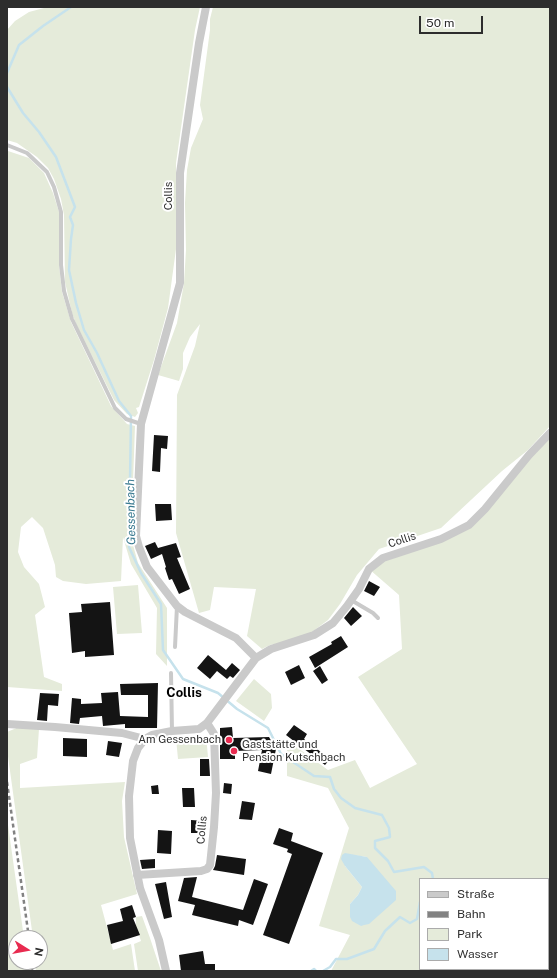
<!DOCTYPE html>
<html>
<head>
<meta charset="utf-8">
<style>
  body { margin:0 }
  #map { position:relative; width:557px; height:978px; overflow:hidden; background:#fff; font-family:"Public Sans",sans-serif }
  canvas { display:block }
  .frame { position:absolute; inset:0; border:8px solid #2d2d2d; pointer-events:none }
  .legend { position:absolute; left:419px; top:878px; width:130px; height:92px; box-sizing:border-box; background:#fff; border:1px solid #ababab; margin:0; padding:5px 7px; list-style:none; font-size:12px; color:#2d2d2d }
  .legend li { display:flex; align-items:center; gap:8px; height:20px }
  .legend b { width:20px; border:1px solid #ababab }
  .north { position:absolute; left:8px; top:930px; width:40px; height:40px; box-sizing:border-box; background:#fff; border:1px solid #ababab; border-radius:50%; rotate:101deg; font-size:11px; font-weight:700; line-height:16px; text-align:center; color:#2d2d2d }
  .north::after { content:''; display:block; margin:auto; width:14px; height:18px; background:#e82b50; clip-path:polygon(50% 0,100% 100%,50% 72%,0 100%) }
  .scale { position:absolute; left:419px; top:16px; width:64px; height:18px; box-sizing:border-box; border:2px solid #2d2d2d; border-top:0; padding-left:5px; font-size:12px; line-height:14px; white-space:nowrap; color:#2d2d2d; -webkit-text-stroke:3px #fff; paint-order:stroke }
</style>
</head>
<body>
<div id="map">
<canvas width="557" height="978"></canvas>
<div class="frame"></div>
<ul class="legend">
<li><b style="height:5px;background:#cacaca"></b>Straße</li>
<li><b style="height:5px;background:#828282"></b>Bahn</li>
<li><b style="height:11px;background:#e5ebda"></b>Park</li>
<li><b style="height:11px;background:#c6e2ec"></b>Wasser</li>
</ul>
<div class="north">N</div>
<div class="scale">50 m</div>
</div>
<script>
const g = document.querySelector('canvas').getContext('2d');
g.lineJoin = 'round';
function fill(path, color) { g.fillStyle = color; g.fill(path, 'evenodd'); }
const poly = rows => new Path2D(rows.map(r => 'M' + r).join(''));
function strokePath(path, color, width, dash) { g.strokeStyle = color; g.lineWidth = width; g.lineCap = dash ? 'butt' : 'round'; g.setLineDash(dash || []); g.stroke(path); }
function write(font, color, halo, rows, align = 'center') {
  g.font = font + ' "Public Sans",sans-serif'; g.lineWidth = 4; g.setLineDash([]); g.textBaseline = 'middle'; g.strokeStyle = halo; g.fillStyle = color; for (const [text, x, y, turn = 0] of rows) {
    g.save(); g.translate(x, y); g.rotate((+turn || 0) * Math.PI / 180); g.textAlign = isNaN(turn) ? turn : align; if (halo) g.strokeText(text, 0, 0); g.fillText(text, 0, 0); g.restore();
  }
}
fill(poly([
  [43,7,200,7,195,30,176,163,176,249,168,308,154,360,139,407,136,408,138,413,135,417,127,414,114,400,77,326,72,313,65,282,64,215,61,199,54,179,48,168,37,157,17,143,7,140,7,30,15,21,29,12,44,8],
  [213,7,550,7,550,426,528,450,502,471,441,528,379,549,357,575,340,604,328,620,312,632,286,642,270,645,262,649,247,636,256,589,214,587,210,610,199,613,176,533,177,395,195,346,200,324,190,337,183,353,183,369,179,381,158,375,177,323,184,283,186,250,185,203,187,170,191,148,203,119,200,105,210,30,210,19],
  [8,151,29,158,44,173,53,193,59,212,59,265,62,292,71,322,111,406,127,424,135,426,131,538,138,563,167,608,167,666,156,654,157,608,131,564,123,537,121,581,86,584,63,581,56,577,55,565,43,528,32,517,21,527,18,552,24,567,39,584,45,607,35,615,44,677,62,684,62,691,7,687,7,152],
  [550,433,550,971,331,971,350,935,319,926,349,828,328,788,287,776,287,740,328,770,355,760,370,788,417,764,358,677,402,649,399,595,369,569,387,556,469,525],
  [345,854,367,857,361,926,350,904,358,895,362,887,345,866],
  [420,879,548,879,548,969,420,969],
  [138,585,142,633,117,634,113,587],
  [254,679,271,694,272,708,264,721,236,701],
  [19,727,39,729,37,758,20,764,20,788,125,782,122,801,124,837,137,894,101,905,113,950,131,944,135,971,36,971,35,962,40,962,40,938,33,938,7,749,7,732],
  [206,736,208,757,178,759,176,738],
  [7,818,24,938,16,938,16,962,26,962,27,971,7,971],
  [142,916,150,938,161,971,138,971,134,944,141,941,136,926,136,917]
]), '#e5ebda');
fill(poly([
  [345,853,367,857,396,891,396,900,369,924,364,925,361,926,352,921,350,917,350,904,358,895,362,887,345,866,341,859,342,855]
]), '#c6e2ec');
strokePath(poly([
  [7,73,19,45,43,26,71,7],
  [7,87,23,113,39,132,56,157,75,207,70,217,73,225,71,239,69,270,76,303,84,330,97,353,119,401,131,416,129,547,141,573,161,604,163,650,183,679,218,693,237,709,268,728,281,754,314,776,330,777,334,789,341,798,355,808,382,815,389,828,390,837,375,841,375,848,388,861,394,872,424,867,432,873,433,879],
  [311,971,314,969,316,971],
  [323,971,330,967,336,959,347,959,374,949,385,931,400,917,410,923,417,919,420,902]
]), '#c6e2ec', 2.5);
fill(poly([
  [154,435,168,436,167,449,161,448,160,472,152,471],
  [155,504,171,504,172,520,156,521],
  [155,542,158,548,176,543,181,557,177,558,190,589,179,594,172,579,169,580,165,568,166,567,162,554,151,559,145,546],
  [369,581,380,587,374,596,364,591],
  [110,602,114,655,85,657,85,651,72,653,69,613,82,612,81,604],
  [353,607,362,616,351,626,344,618],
  [341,636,348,647,315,668,309,657,332,644,331,642],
  [208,655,226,670,232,663,240,670,233,678,230,676,227,679,217,671,210,679,197,668],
  [299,665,305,678,291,685,285,672],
  [320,666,328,680,322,684,313,671],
  [158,683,157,728,125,728,125,724,103,726,102,716,80,718,79,724,70,723,72,698,81,699,81,704,102,703,101,693,118,692,120,716,148,717,148,695,121,695,120,684],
  [40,693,59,694,58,706,48,705,47,721,37,720],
  [294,725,307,734,304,739,330,759,325,765,286,735],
  [232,727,233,738,269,737,276,749,271,774,258,771,262,750,235,751,235,759,220,759,220,728],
  [63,738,87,739,87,757,63,756],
  [108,741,122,743,119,757,106,755],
  [200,759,209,759,210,776,200,776],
  [224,783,232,784,231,794,223,793],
  [158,785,159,794,152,794,151,786],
  [182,788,194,788,195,807,183,807],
  [242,801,255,803,252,820,239,819],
  [191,820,205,821,204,833,191,833],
  [279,828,293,833,291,841,323,853,289,944,263,935,292,854,287,852,288,849,273,844],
  [158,830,172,831,171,854,157,853],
  [217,855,246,859,244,875,213,870,215,866],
  [155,859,155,868,142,869,140,860],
  [197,877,192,897,243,910,254,879,268,884,253,925,239,920,238,926,192,915,195,905,178,901,184,878],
  [166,882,172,917,164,919,155,884],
  [132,905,136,917,133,918,140,935,111,944,107,925,123,921,120,909],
  [203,951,205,964,215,964,215,971,181,971,179,955]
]), '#141414');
strokePath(poly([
  [7,145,27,153,47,172,54,187,61,212,61,265,64,291,72,319,115,408,126,419,141,424],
  [351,600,373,613,378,618],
  [175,647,177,606],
  [171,673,172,731]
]), '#cacaca', 4);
strokePath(poly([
  [206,7,199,43,180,173,180,283,141,424,136,536,139,547,147,567,177,606,185,612,236,638,256,658],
  [7,724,55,727,122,733,145,739],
  [137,875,201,871,207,869,210,865,214,827,216,793,214,734,207,723],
  [166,971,159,940,140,888,130,838,129,796,133,761,138,748,145,739,152,735,172,731,199,729,207,723,256,658,271,649,314,635,333,623,347,606,359,589,369,569,383,558,441,539,469,525,485,509,529,455,550,433]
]), '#cacaca', 8);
strokePath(poly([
  [7,782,29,938],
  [32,962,32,971]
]), '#828282', 2.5, [4, 3]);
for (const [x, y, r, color] of [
  [229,740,4,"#e82b50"],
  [234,751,4,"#e82b50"]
]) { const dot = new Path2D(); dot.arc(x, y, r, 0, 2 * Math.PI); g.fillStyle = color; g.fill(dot); strokePath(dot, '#fff', 1.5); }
write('11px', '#2d2d2d', '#fff', [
  ["Collis",169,196,-90],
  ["Collis",402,540,-18],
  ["Collis",202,830,-85]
]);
write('11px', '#2d2d2d', '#fff', [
  ["Am Gessenbach",221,740],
  ["Gaststätte und",242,745,"left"],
  ["Pension Kutschbach",242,758,"left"]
], 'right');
write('italic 12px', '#3a7a91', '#fff', [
  ["Gessenbach",131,512,-91]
]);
write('bold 13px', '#000', '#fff', [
  ["Collis",184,693]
]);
</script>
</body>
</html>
